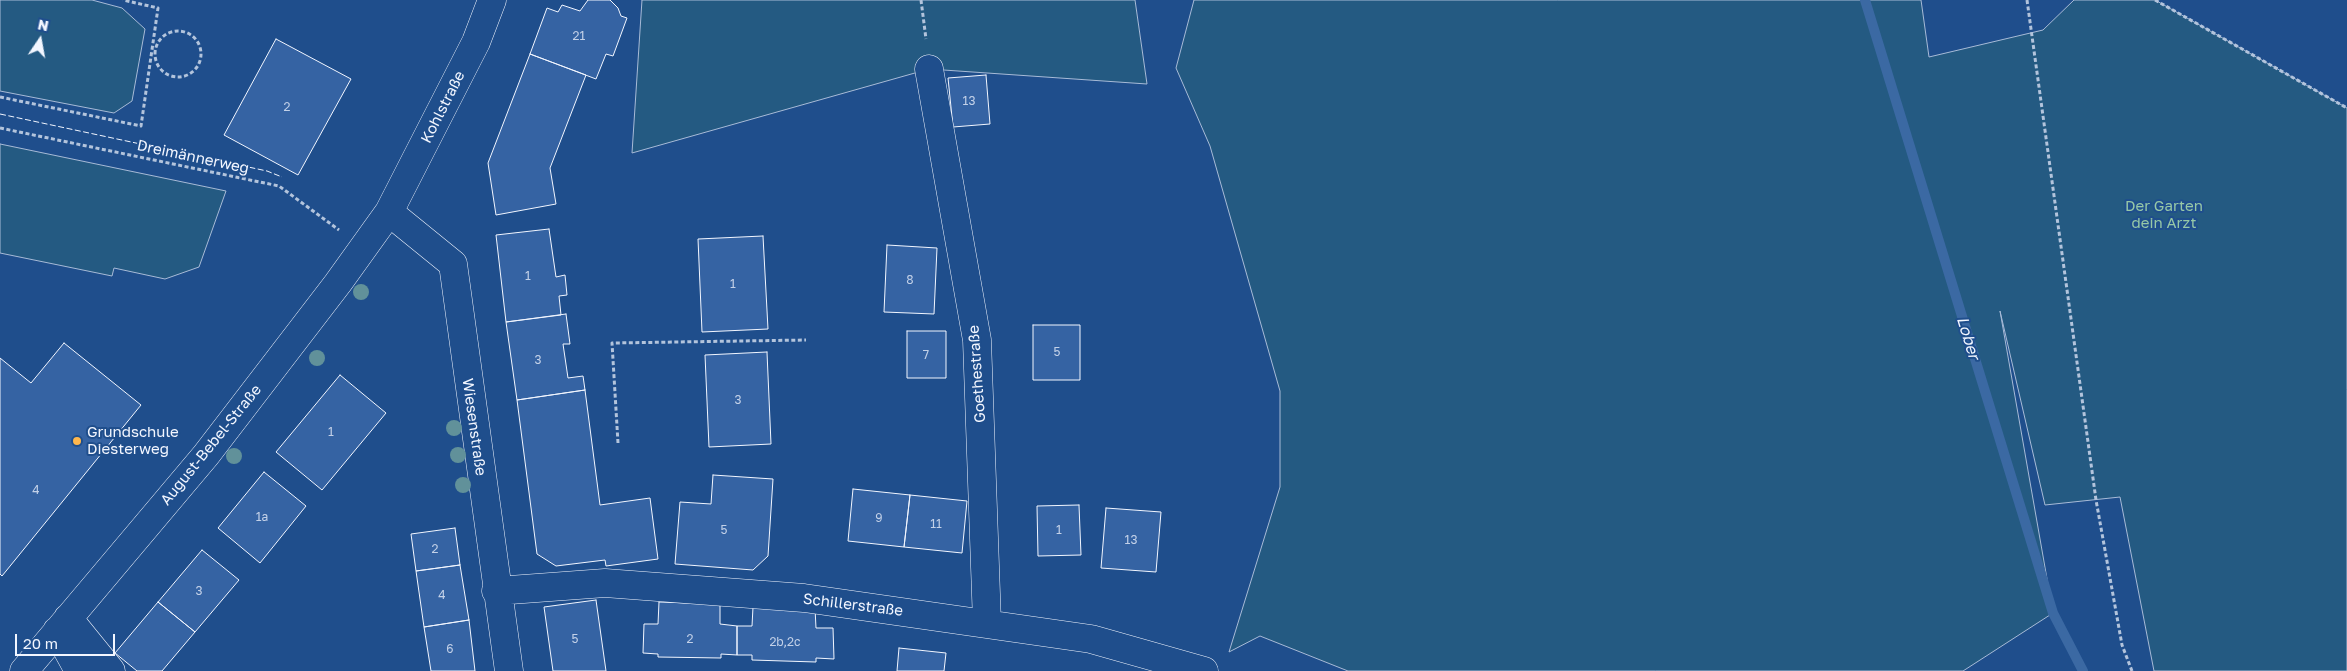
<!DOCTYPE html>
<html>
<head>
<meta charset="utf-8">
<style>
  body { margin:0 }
  #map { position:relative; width:2347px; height:671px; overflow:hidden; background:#1f4e8c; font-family:"Golos Text",sans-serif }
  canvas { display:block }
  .north { position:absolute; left:15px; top:15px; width:50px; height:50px; -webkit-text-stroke:4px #1f4e8c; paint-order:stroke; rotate:12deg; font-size:14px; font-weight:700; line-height:20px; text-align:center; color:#f2f6ff }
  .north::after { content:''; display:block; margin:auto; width:18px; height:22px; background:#f2f6ff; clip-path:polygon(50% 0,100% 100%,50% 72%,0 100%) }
  .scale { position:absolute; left:15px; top:634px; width:100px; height:22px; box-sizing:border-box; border:2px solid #f2f6ff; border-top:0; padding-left:6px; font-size:15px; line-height:18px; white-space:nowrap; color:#f2f6ff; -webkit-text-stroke:4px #1f4e8c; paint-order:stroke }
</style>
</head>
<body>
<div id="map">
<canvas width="2347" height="671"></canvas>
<div class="north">N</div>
<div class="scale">20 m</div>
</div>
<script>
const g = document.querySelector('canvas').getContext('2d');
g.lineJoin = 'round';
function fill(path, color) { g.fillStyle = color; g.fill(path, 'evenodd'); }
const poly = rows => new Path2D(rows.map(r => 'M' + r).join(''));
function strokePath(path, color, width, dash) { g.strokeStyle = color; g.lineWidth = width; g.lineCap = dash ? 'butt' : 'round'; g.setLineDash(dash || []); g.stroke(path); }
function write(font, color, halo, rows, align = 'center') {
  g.font = font + ' "Golos Text",sans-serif'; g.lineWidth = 4; g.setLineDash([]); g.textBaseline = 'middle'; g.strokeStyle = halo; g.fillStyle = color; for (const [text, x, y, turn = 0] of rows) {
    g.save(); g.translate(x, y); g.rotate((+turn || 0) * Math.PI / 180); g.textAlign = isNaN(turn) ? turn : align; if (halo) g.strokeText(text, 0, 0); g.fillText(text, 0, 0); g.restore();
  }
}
const green = poly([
  [0,0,92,0,122,8,145,29,132,101,114,113,0,91,0,0],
  [642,0,1135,0,1147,84,929,69,632,153,642,0],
  [1194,0,1921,0,1929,57,2043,30,2074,0,2155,0,2347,108,2347,671,2154,671,2120,497,2045,505,2000,311,2053,613,1963,671,1348,671,1260,636,1229,652,1280,487,1280,391,1210,146,1176,68,1194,0],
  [0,144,226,191,199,267,165,279,114,268,112,276,0,253,0,144]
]);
fill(green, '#245a82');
strokePath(green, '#a8bbd7', 1);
strokePath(poly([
  [1865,0,2053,613,2083,671]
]), '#3b69a3', 10);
const building = poly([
  [588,0,610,0,618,8,621,16,627,18,613,56,606,54,596,79,530,54,547,8,558,12,562,5,580,11,588,0],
  [276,39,351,79,298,175,224,135,276,39],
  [530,54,586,75,550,168,556,204,496,215,488,163,530,54],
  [986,75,990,124,953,127,948,78,986,75],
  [549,229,556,277,565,275,567,295,559,296,561,315,506,322,496,235,549,229],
  [763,236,768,329,702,332,698,239,763,236],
  [887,245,937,248,934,314,884,312,887,245],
  [566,314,570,344,563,344,568,378,583,376,585,390,517,400,506,322,566,314],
  [1033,325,1080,325,1080,380,1033,380,1033,325],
  [907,331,946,331,946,378,907,378,907,331],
  [64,343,141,405,2,576,0,574,0,358,31,383,64,343],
  [767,352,771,444,709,447,705,355,767,352],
  [340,375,386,413,322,490,276,452,340,375],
  [585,390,600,505,650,498,658,559,606,566,605,560,556,566,537,554,517,400,585,390],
  [264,472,306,506,260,563,218,528,264,472],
  [713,475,773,479,768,556,753,570,675,564,680,502,711,504,713,475],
  [853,489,910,495,904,547,848,541,853,489],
  [910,495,967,501,962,553,904,547,910,495],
  [1079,505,1081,555,1038,556,1037,506,1079,505],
  [1106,508,1161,512,1156,572,1101,568,1106,508],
  [455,528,460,565,416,571,411,534,455,528],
  [202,550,239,580,195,632,158,602,202,550],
  [460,565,469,620,424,627,416,571,460,565],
  [596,600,606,671,553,671,544,607,596,600],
  [158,602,195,632,162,671,137,671,115,653,158,602],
  [659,602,720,604,720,624,737,626,737,655,721,654,721,658,658,657,658,654,643,653,644,624,658,624,659,602],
  [753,607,815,608,816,628,833,628,834,659,816,658,816,662,752,660,752,655,737,655,737,626,752,626,753,607],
  [469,620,475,671,431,671,424,627,469,620],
  [899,648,946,653,944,671,897,671,899,648]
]);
fill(building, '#3563a3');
strokePath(building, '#f2f6ff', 1);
const minor = poly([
  [929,69,977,340,987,623],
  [389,212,453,264,509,671],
  [496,591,605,583,804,598,1091,639,1204,671],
  [68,618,111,671],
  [57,631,79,671],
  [24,671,206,455,338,283,389,212,476,42,492,0]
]);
strokePath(minor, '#f2f6ff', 29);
strokePath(poly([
  [921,0,926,39],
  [2027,0,2096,500,2122,645,2132,671],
  [2155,0,2347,108],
  '155 54a23 23 0 1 1 46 0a23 23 0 1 1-46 0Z',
  [0,97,141,126,158,8,123,0],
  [0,128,279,186,339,230],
  [618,443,612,343,806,340]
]), '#b3c4dc', 3, [4, 2.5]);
strokePath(minor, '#1f4e8c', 28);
strokePath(poly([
  [0,114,267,171,282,177]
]), '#f2f6ff', 1, [6, 2.5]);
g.fillStyle = '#61919a';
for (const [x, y] of [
  [361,292],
  [317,358],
  [454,428],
  [458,455],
  [234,456],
  [463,485]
]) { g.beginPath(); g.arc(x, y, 8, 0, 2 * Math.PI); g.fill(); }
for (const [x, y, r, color] of [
  [77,441,5,"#ffb74d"]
]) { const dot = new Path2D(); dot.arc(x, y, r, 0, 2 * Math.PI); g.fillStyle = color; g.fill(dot); strokePath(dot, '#1f4e8c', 2); }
write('12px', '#c3d1e8', null, [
  ["21",579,36],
  ["13",969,101],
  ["2",287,107],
  ["1",528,276],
  ["8",910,280],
  ["1",733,284],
  ["5",1057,352],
  ["7",926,355],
  ["3",538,360],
  ["3",738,400],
  ["1",331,432],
  ["4",36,490],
  ["1a",262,517],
  ["9",879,518],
  ["11",936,524],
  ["5",724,530],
  ["1",1059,530],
  ["13",1131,540],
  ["2",435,549],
  ["3",199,591],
  ["4",442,595],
  ["5",575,639],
  ["2",690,639],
  ["2b,2c",785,642],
  ["6",450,649]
]);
write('15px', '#f2f6ff', '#1f4e8c', [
  ["Kohlstraße",443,107,-63],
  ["Dreimännerweg",193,157,12],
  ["Goethestraße",977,374,-94],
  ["Wiesenstraße",474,427,82],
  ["August-Bebel-Straße",211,445,-51],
  ["Schillerstraße",853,605,7]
]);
write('15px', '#97c8a6', '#1f4e8c', [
  ["Der Garten",2164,206],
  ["dein Arzt",2164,223]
]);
write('15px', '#f2f6ff', '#1f4e8c', [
  ["Grundschule",87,432],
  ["Diesterweg",87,449]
], 'left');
write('italic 16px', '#f2f6ff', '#1f4e8c', [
  ["Lober",1968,338,73]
]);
</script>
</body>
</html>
